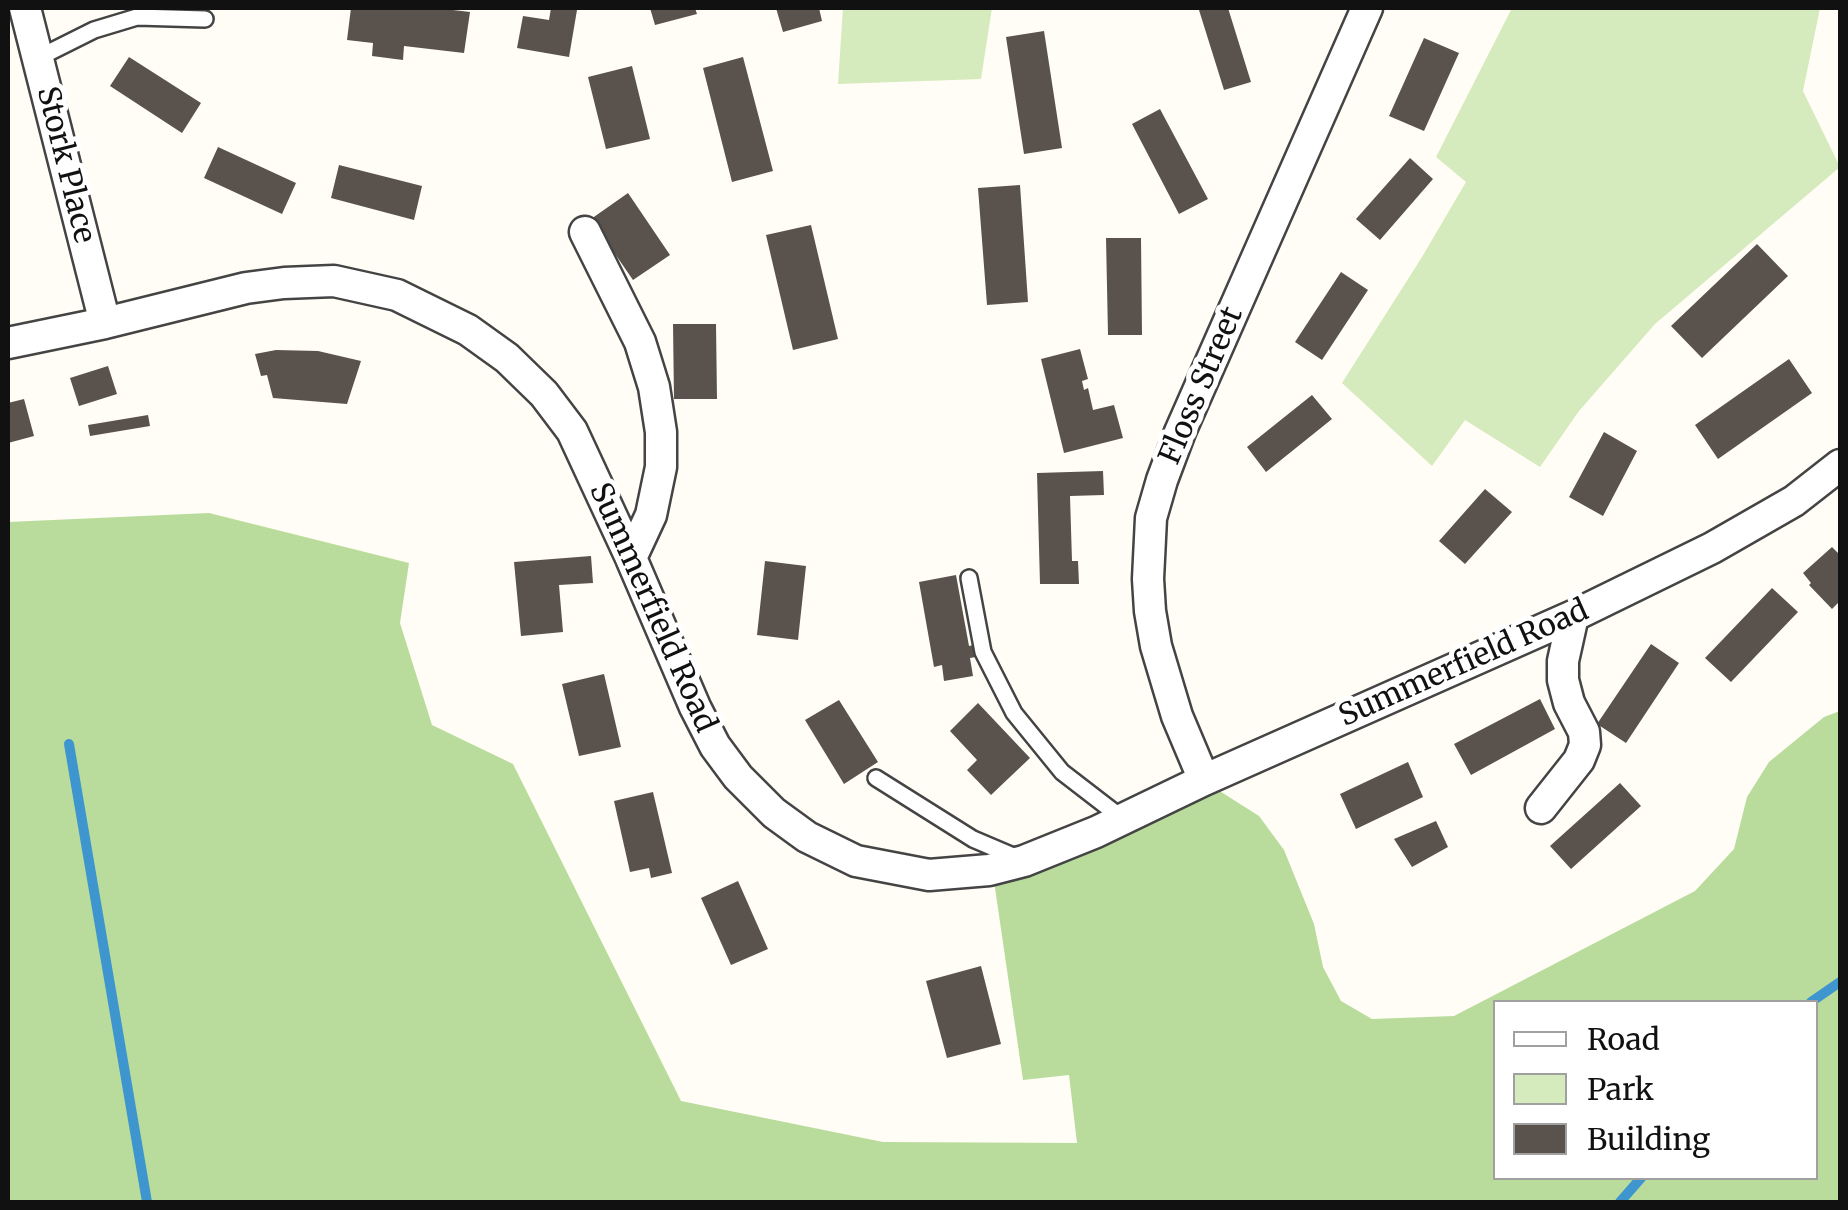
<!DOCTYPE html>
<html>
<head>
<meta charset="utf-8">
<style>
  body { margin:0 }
  #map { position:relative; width:1848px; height:1210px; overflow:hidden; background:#fffdf5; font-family:Merriweather,serif }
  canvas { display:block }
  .frame { position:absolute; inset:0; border:10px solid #111; pointer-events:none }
  .legend { position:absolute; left:1493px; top:1000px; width:325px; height:180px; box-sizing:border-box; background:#fff; border:2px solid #a0a0a0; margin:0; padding:12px 18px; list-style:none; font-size:30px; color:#111 }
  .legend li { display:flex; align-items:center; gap:20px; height:50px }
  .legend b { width:50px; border:2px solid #a0a0a0 }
</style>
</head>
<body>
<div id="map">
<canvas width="1848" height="1210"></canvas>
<div class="frame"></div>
<ul class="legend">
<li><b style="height:12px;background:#fff"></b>Road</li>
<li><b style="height:28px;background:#d5ebbd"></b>Park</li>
<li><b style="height:28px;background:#5a524d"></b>Building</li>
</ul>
</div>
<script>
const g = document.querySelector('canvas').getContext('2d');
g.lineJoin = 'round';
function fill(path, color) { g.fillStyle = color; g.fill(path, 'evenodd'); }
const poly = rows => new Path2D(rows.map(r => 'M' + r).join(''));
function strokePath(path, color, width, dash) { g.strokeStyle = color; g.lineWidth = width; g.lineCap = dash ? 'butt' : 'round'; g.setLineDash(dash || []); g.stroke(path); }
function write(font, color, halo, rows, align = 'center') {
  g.font = font + ' Merriweather,serif'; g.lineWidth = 10; g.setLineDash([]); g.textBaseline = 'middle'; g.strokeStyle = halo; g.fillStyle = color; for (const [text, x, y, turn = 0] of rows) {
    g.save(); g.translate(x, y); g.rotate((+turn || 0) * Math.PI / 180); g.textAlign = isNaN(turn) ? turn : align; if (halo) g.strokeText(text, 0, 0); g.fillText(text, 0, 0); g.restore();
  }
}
fill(poly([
  [843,8,992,8,981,79,838,84],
  [1512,8,1820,8,1803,91,1840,167,1655,324,1579,411,1540,467,1465,420,1432,466,1342,383,1422,257,1466,182,1436,157]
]), '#d5ebbd');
fill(poly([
  [209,513,409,563,400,623,432,725,513,764,681,1101,883,1142,1077,1143,1069,1075,1023,1080,993,874,1207,783,1259,816,1284,850,1314,924,1323,967,1341,1001,1372,1019,1454,1016,1695,891,1734,849,1747,797,1769,762,1824,717,1840,711,1840,1202,8,1202,8,522],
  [1496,1002,1816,1002,1816,1178,1496,1178]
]), '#b9dc9c');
strokePath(poly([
  [69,744,147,1202],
  [1811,1002,1840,982],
  [1620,1202,1641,1178]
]), '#3f96cf', 10);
fill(poly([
  [351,8,436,8,470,12,464,53,404,46,403,60,372,56,373,43,347,40],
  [551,8,577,10,569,57,517,48,523,16,549,20],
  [650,8,695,8,697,14,655,25],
  [776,8,819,8,822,21,783,32],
  [1208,8,1228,8,1251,82,1224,90,1199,10],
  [1044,31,1062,148,1024,154,1006,37],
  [1424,38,1459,53,1424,131,1389,116],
  [129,57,201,103,182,133,110,86],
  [743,57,773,171,732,182,703,68],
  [632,66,650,139,606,149,588,77],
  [1160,109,1208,199,1179,214,1132,124],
  [218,147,296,183,282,214,204,178],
  [1410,158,1433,179,1380,240,1356,219],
  [339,165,422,186,414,220,331,198],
  [1020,185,1028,302,987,305,978,188],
  [628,193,670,255,633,280,591,219],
  [811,225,838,339,793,350,766,235],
  [1106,238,1141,238,1142,335,1108,335],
  [1757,244,1788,276,1702,358,1671,326],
  [1341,272,1368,290,1322,360,1295,342],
  [673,324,716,324,717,399,674,399],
  [1080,349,1088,379,1082,381,1084,390,1088,388,1093,410,1114,405,1123,438,1064,453,1041,359],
  [276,350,318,351,361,361,347,404,273,398,267,375,261,376,255,354],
  [1789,359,1812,393,1718,459,1695,425],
  [108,366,117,394,79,406,70,378],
  [1312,395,1332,419,1266,472,1247,447],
  [24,399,34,436,8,443,8,403],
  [148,415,150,426,90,436,88,425],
  [1604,432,1637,451,1603,516,1569,497],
  [1103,471,1104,495,1070,496,1072,561,1078,561,1079,584,1040,584,1037,473],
  [1485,489,1512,512,1465,564,1439,541],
  [1832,547,1840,555,1840,601,1832,609,1809,585,1811,583,1803,573],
  [591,556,593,583,559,585,563,632,521,636,514,562],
  [765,561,806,566,798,640,757,635],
  [956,575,969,646,979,644,981,656,970,658,973,676,944,681,942,665,934,667,919,582],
  [1772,588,1798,612,1731,682,1705,658],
  [1651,644,1679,663,1626,743,1597,724],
  [604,674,621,747,579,756,562,684],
  [1540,699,1555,729,1471,775,1454,744],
  [839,700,878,762,844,784,805,720],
  [978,703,1030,758,991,795,967,770,977,760,950,731],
  [1408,762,1423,797,1356,829,1340,794],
  [1620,783,1641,806,1571,869,1550,846],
  [653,792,672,873,651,878,649,868,630,872,614,801],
  [1436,821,1448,847,1412,867,1394,839],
  [738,881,768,949,731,965,701,898],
  [981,966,1001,1044,947,1058,926,981]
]), '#5a524d');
const lane = poly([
  [38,58,94,30,137,17,205,19],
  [969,578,983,652,1014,713,1062,772,1123,819],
  [876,778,973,839,1020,859]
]);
const street = poly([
  [25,8,105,323],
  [585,232,640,342,654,387,661,432,661,467,651,515,631,558],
  [8,343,105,323,246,288,284,283,334,281,397,295,468,330,507,358,544,394,572,431,631,558,695,707,715,746,738,777,774,813,807,837,856,861,929,875,989,870,1024,861,1096,832,1204,780,1573,616,1712,548,1794,501,1840,465],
  [1204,780,1177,716,1156,646,1150,611,1148,579,1151,518,1162,480,1180,432,1367,8],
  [1541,808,1579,760,1585,745,1584,732,1569,703,1563,680,1563,661,1573,616]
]);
strokePath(lane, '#444', 20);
strokePath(street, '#444', 35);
strokePath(lane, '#fff', 15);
strokePath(street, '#fff', 30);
write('30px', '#111', '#fff', [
  ["Stork Place",65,165,76],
  ["Floss Street",1202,386,-67],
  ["Summerfield Road",652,608,66],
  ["Summerfield Road",1464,664,-24]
]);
</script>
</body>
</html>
